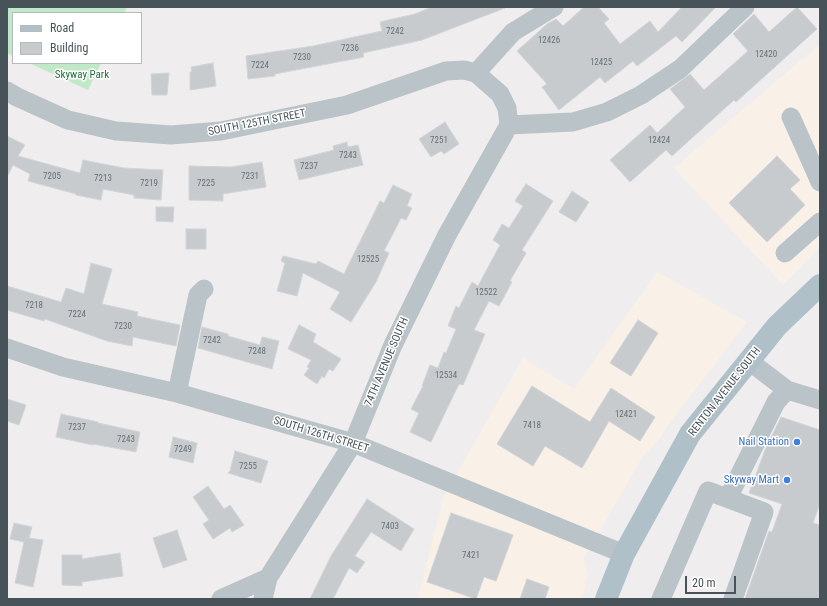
<!DOCTYPE html>
<html>
<head>
<meta charset="utf-8">
<style>
  body { margin:0 }
  #map { position:relative; width:827px; height:606px; overflow:hidden; background:#efeded; font-family:"Roboto Condensed",sans-serif }
  canvas { display:block }
  .frame { position:absolute; inset:0; border:8px solid #475358; pointer-events:none }
  .legend { position:absolute; left:12px; top:12px; width:130px; height:52px; box-sizing:border-box; background:#fff; border:1px solid #b5babc; margin:0; padding:5px 7px; list-style:none; font-size:12px; color:#475358 }
  .legend li { display:flex; align-items:center; gap:8px; height:20px }
  .legend b { width:20px; border:1px solid #b5babc }
  .scale { position:absolute; left:685px; top:576px; width:51px; height:18px; box-sizing:border-box; border:2px solid #475358; border-top:0; padding-left:5px; font-size:12px; line-height:14px; white-space:nowrap; color:#475358; -webkit-text-stroke:3px #fff; paint-order:stroke }
</style>
</head>
<body>
<div id="map">
<canvas width="827" height="606"></canvas>
<div class="frame"></div>
<ul class="legend">
<li><b style="height:5px;background:#afc0c9"></b>Road</li>
<li><b style="height:11px;background:#c7cbce"></b>Building</li>
</ul>
<div class="scale">20 m</div>
</div>
<script>
const g = document.querySelector('canvas').getContext('2d');
g.lineJoin = 'round';
function fill(path, color) { g.fillStyle = color; g.fill(path, 'evenodd'); }
const poly = rows => new Path2D(rows.map(r => 'M' + r).join(''));
function strokePath(path, color, width, dash) { g.strokeStyle = color; g.lineWidth = width; g.lineCap = dash ? 'butt' : 'round'; g.setLineDash(dash || []); g.stroke(path); }
function write(font, color, halo, rows, align = 'center') {
  g.font = font + ' "Roboto Condensed",sans-serif'; g.lineWidth = 3; g.setLineDash([]); g.textBaseline = 'middle'; g.strokeStyle = halo; g.fillStyle = color; for (const [text, x, y, turn = 0] of rows) {
    g.save(); g.translate(x, y); g.rotate((+turn || 0) * Math.PI / 180); g.textAlign = isNaN(turn) ? turn : align; if (halo) g.strokeText(text, 0, 0); g.fillText(text, 0, 0); g.restore();
  }
}
fill(poly([
  [820,44,820,247,783,285,674,168],
  [657,272,747,322,669,424,657,442,643,456,584,558,588,575,582,599,418,599,443,498,523,358,574,389]
]), '#f9f1e7');
fill(poly([
  [7,7,127,7,124,13,13,13,13,56,7,53],
  [29,63,101,63,88,90]
]), '#c0e9c8');
const building = poly([
  [432,7,505,7,505,8,422,40,363,53,364,57,275,74,275,76,248,79,246,56,313,46,382,31,380,22,415,14,432,7],
  [584,7,598,7,609,19,604,23,620,44,650,21,658,32,682,7,716,7,682,42,676,36,637,66,633,61,605,83,600,77,559,110,542,87,547,84,517,51,547,24,556,19,563,26,584,7],
  [797,7,817,29,736,102,734,100,672,156,666,150,630,182,610,160,650,125,657,133,685,107,670,89,690,74,704,90,748,51,733,34,754,14,769,32,797,7],
  [213,63,216,86,190,90,190,72,192,72,191,67,213,63],
  [169,73,167,95,152,95,151,74,169,73],
  [445,122,459,144,444,154,441,151,431,157,419,139,445,122],
  [7,136,25,145,18,156,80,173,83,160,124,168,163,170,161,200,134,198,134,195,103,189,101,200,76,195,76,194,28,181,30,174,13,165,7,177,7,136],
  [347,142,348,147,358,145,363,165,299,180,294,160,334,150,333,146,347,142],
  [777,156,800,180,790,189,805,205,767,242,729,203,777,156],
  [262,162,266,187,223,194,223,201,189,200,189,166,231,167,262,162],
  [526,184,553,201,522,250,526,253,510,281,512,282,499,306,489,301,474,330,485,334,463,385,459,384,431,442,410,432,419,413,411,409,423,386,422,386,430,365,438,368,444,352,446,353,456,329,448,326,456,306,459,308,472,282,478,286,500,245,493,240,502,224,509,228,523,206,515,201,526,184],
  [393,185,412,194,407,206,412,208,406,220,401,218,384,251,389,253,376,282,351,322,330,309,340,292,303,273,297,296,277,291,285,263,281,261,283,256,316,264,318,261,344,274,380,201,384,203,393,185],
  [572,191,589,202,576,222,559,212,572,191],
  [156,207,174,207,173,222,156,221,156,207],
  [186,229,206,229,206,249,186,249,186,229],
  [91,263,112,269,102,304,138,312,137,316,180,325,176,346,133,337,132,346,107,341,45,319,44,321,7,310,7,286,61,302,66,288,84,294,91,263],
  [638,320,658,333,631,376,610,363,638,320],
  [299,325,316,334,313,342,341,359,333,371,329,369,324,378,322,376,317,384,304,375,309,368,307,367,311,360,288,349,299,325],
  [202,327,228,334,228,336,260,345,262,337,279,341,272,369,198,348,202,327],
  [532,386,590,422,611,388,655,417,640,441,609,421,582,468,545,446,533,466,497,444,532,386],
  [7,399,26,405,19,425,7,421,7,399],
  [61,414,98,422,98,423,140,432,136,452,93,444,93,445,56,437,61,414],
  [781,417,820,430,820,503,813,523,820,525,820,599,745,599,769,531,772,532,782,504,749,493,765,450,781,417],
  [173,437,197,443,193,463,169,457,173,437],
  [235,451,268,461,261,483,228,473,230,471,235,451],
  [208,486,224,509,230,505,244,525,232,532,230,528,213,539,203,524,209,520,193,497,208,486],
  [367,499,414,529,401,551,371,532,355,556,365,562,357,573,349,568,333,599,310,599,331,556,367,499],
  [451,513,513,535,496,581,484,577,476,599,427,582,451,513],
  [14,523,32,527,29,538,43,540,33,587,15,583,24,542,10,539,14,523],
  [177,530,187,560,163,568,153,538,177,530],
  [120,553,123,576,82,582,82,586,62,585,62,555,82,555,82,559,120,553],
  [527,579,549,587,545,599,520,599,527,579]
]);
fill(building, '#c7cbce');
strokePath(building, '#d1d4d8', 1);
strokePath(poly([
  [476,73,513,32,554,7],
  [7,91,17,97,68,120,116,131,171,135,221,131,347,105,446,71,464,70,476,73,500,94,507,108,509,125,447,235,393,345,353,443,268,578,221,599],
  [791,117,820,182],
  [509,125,573,122,607,112,641,95,680,69,745,7],
  [785,253,820,222],
  [7,348,63,367,177,393,353,443,624,554],
  [749,361,787,390],
  [177,393,198,295,204,289],
  [728,498,776,402,787,390,820,400],
  [263,599,268,578],
  [661,599,708,491,764,512,733,599]
]), '#bac3c8', 19);
strokePath(poly([
  [606,599,624,554,690,434,777,326,820,285]
]), '#afc0c9', 22);
for (const [x, y, r, color] of [
  [797,442,4,"#3f7fe0"],
  [787,480,4,"#3f7fe0"]
]) { const dot = new Path2D(); dot.arc(x, y, r, 0, 2 * Math.PI); g.fillStyle = color; g.fill(dot); strokePath(dot, '#fff', 1.5); }
write('9px', '#677176', null, [
  ["7242",395,32],
  ["12426",549,41],
  ["7236",350,49],
  ["12420",766,55],
  ["7230",302,58],
  ["12425",601,63],
  ["7224",260,66],
  ["7251",439,141],
  ["12424",659,141],
  ["7243",348,156],
  ["7237",309,167],
  ["7205",52,177],
  ["7231",250,177],
  ["7213",103,179],
  ["7219",149,184],
  ["7225",206,184],
  ["12525",368,260],
  ["12522",486,293],
  ["7218",34,306],
  ["7224",77,315],
  ["7230",123,327],
  ["7242",212,341],
  ["7248",257,352],
  ["12534",446,376],
  ["12421",626,415],
  ["7418",532,426],
  ["7237",77,428],
  ["7243",126,440],
  ["7249",183,450],
  ["7255",248,467],
  ["7403",390,527],
  ["7421",471,556]
]);
write('11px', '#21703b', '#fff', [
  ["Skyway Park",82,75]
]);
write('11px', '#475358', '#fff', [
  ["SOUTH 125TH STREET",257,123,-11],
  ["74TH AVENUE SOUTH",387,362,-67],
  ["RENTON AVENUE SOUTH",725,392,-52],
  ["SOUTH 126TH STREET",321,435,17]
]);
write('11px', '#366cbe', '#fff', [
  ["Nail Station",789,442],
  ["Skyway Mart",779,480]
], 'right');
</script>
</body>
</html>
